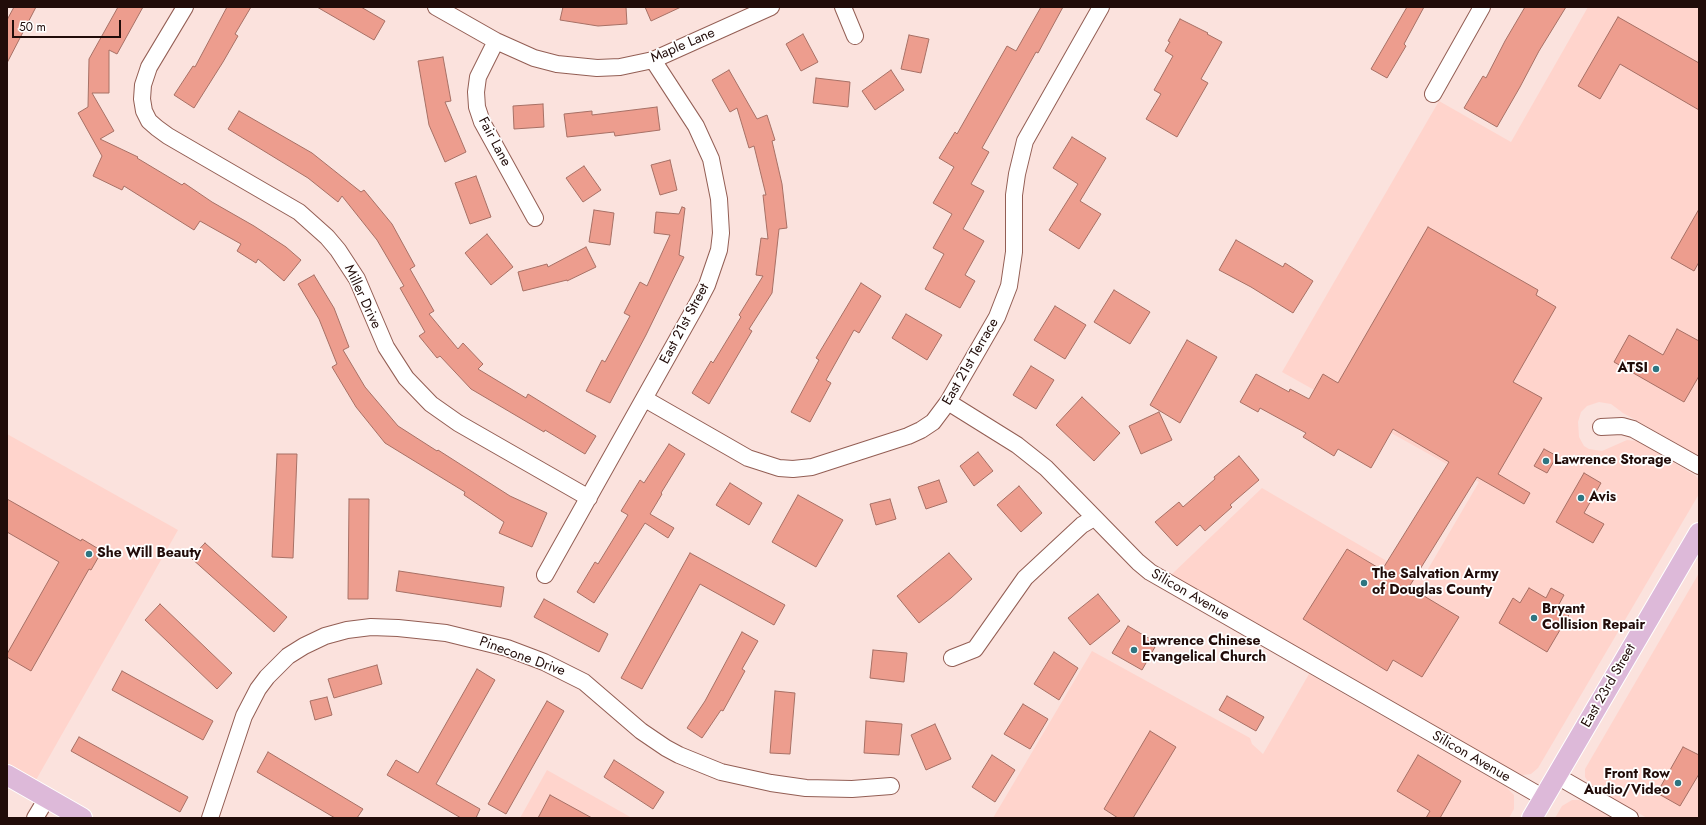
<!DOCTYPE html>
<html>
<head>
<meta charset="utf-8">
<style>
  body { margin:0 }
  #map { position:relative; width:1706px; height:825px; overflow:hidden; background:#fbe2dd; font-family:Jost,sans-serif }
  canvas { display:block }
  .frame { position:absolute; inset:0; border:8px solid #210c09; pointer-events:none }
  .scale { position:absolute; left:12px; top:20px; width:109px; height:18px; box-sizing:border-box; border:2px solid #210c09; border-top:0; padding-left:5px; font-size:12px; line-height:14px; white-space:nowrap; color:#210c09; -webkit-text-stroke:3px #fff; paint-order:stroke }
</style>
</head>
<body>
<div id="map">
<canvas width="1706" height="825"></canvas>
<div class="frame"></div>
<div class="scale">50 m</div>
</div>
<script>
const g = document.querySelector('canvas').getContext('2d');
g.lineJoin = 'round';
function fill(path, color) { g.fillStyle = color; g.fill(path, 'evenodd'); }
const poly = rows => new Path2D(rows.map(r => 'M' + r).join(''));
function strokePath(path, color, width, dash) { g.strokeStyle = color; g.lineWidth = width; g.lineCap = dash ? 'butt' : 'round'; g.setLineDash(dash || []); g.stroke(path); }
function write(font, color, halo, rows, align = 'center') {
  g.font = font + ' Jost,sans-serif'; g.lineWidth = 3.5; g.setLineDash([]); g.textBaseline = 'middle'; g.strokeStyle = halo; g.fillStyle = color; for (const [text, x, y, turn = 0] of rows) {
    g.save(); g.translate(x, y); g.rotate((+turn || 0) * Math.PI / 180); g.textAlign = isNaN(turn) ? turn : align; if (halo) g.strokeText(text, 0, 0); g.fillText(text, 0, 0); g.restore();
  }
}
fill(poly([
  [1588,7,1699,7,1699,456,1623,413,1611,404,1599,402,1587,406,1581,412,1578,422,1579,437,1584,446,1589,449,1602,451,1627,440,1637,441,1696,476,1699,480,1699,494,1538,768,1531,774,1523,775,1516,773,1171,575,1262,488,1421,581,1479,482,1282,372,1439,101,1511,142],
  [7,434,178,530,36,780,7,764],
  [1699,573,1699,818,1647,818,1591,786,1585,777,1585,769],
  [1092,651,1250,738,1252,744,1263,754,1309,674,1506,787,1514,795,1514,809,1509,818,993,818],
  [547,770,632,818,520,818],
  [1572,800,1579,800,1583,802,1612,818,1555,818,1562,806]
]), '#ffd4cc');
const building = poly([
  [14,7,36,7,7,63,7,20,14,7],
  [118,7,143,7,117,54,109,50,109,93,92,93,114,131,100,139,138,157,137,158,182,185,184,183,212,202,254,226,286,247,301,260,284,281,258,259,256,263,237,251,241,244,200,221,194,230,124,186,122,190,93,176,102,156,78,113,88,107,89,59,118,7],
  [227,7,251,7,235,34,238,36,223,62,194,108,174,95,193,66,195,67,227,7],
  [317,7,361,7,385,21,374,40,317,7],
  [563,7,626,7,627,24,598,26,560,20,563,7],
  [645,7,681,7,651,21,645,7],
  [1041,7,1063,7,1038,53,1036,52,982,148,989,152,971,184,984,191,963,229,984,241,965,275,975,281,960,308,925,289,944,254,933,248,952,214,933,203,954,167,939,158,955,132,957,134,1007,46,1016,51,1041,7],
  [1407,7,1424,7,1404,44,1406,46,1387,78,1371,69,1407,7],
  [1525,7,1566,7,1539,51,1520,87,1497,127,1464,108,1483,76,1486,78,1505,41,1525,7],
  [1618,17,1699,63,1699,110,1620,64,1600,99,1578,86,1618,17],
  [1180,19,1208,33,1207,34,1222,42,1201,79,1208,83,1177,137,1146,119,1161,94,1154,90,1173,56,1165,51,1170,42,1168,41,1180,19],
  [803,34,818,62,801,71,786,44,803,34],
  [909,35,929,39,921,73,901,69,909,35],
  [443,57,451,101,445,102,466,152,445,162,429,125,418,61,443,57],
  [729,70,757,119,767,115,775,140,772,141,782,184,787,228,779,229,772,293,749,329,752,331,709,404,692,393,711,361,713,363,741,317,739,315,763,276,756,275,761,238,768,239,763,195,766,195,754,146,749,148,737,108,730,112,712,80,729,70],
  [891,70,904,90,875,110,862,91,891,70],
  [816,78,850,82,848,107,813,103,816,78],
  [543,104,544,127,514,129,513,106,543,104],
  [657,107,660,130,615,136,614,132,567,137,564,114,592,111,592,115,657,107],
  [239,111,312,153,361,192,364,190,392,224,415,266,410,269,434,311,429,314,458,349,463,343,483,364,478,369,526,398,528,394,596,436,585,454,545,430,544,432,471,389,440,356,437,358,419,336,425,332,400,288,404,286,377,240,342,196,338,202,308,178,228,129,239,111],
  [1072,137,1106,158,1080,201,1101,214,1079,249,1049,230,1078,184,1053,168,1072,137],
  [670,160,677,190,660,195,651,165,670,160],
  [584,166,601,190,583,202,566,178,584,166],
  [476,176,491,217,470,224,455,183,476,176],
  [682,207,685,208,679,255,684,257,646,335,610,403,586,391,602,360,605,362,630,316,624,313,640,282,647,286,670,235,654,233,656,212,679,214,682,207],
  [1699,209,1699,262,1694,271,1671,258,1699,209],
  [594,210,614,213,610,245,589,242,594,210],
  [1428,227,1538,290,1536,295,1556,307,1513,382,1542,398,1498,474,1530,493,1524,504,1477,477,1409,587,1459,617,1422,677,1393,660,1387,671,1303,619,1347,549,1382,570,1449,462,1393,429,1371,468,1338,449,1334,456,1303,437,1306,433,1260,408,1258,412,1240,402,1256,374,1289,392,1290,389,1309,399,1323,374,1338,383,1428,227],
  [487,234,513,267,491,285,465,253,487,234],
  [1236,240,1283,267,1285,263,1313,281,1293,313,1251,287,1219,270,1236,240],
  [586,247,596,267,567,281,567,280,523,291,518,272,547,264,548,267,586,247],
  [314,275,334,308,349,347,343,350,365,387,398,426,437,451,438,450,510,496,547,513,532,547,499,533,504,522,464,495,465,492,385,443,356,407,332,367,337,364,319,319,298,284,314,275],
  [861,283,881,296,859,333,854,330,826,380,831,383,810,422,791,412,819,360,816,358,861,283],
  [1114,290,1150,312,1130,344,1094,322,1114,290],
  [1055,306,1086,325,1065,359,1034,340,1055,306],
  [906,314,942,335,927,360,892,338,906,314],
  [1677,329,1699,341,1699,376,1684,402,1614,362,1629,335,1663,355,1677,329],
  [1187,340,1217,357,1180,423,1150,405,1187,340],
  [1031,366,1054,380,1036,409,1013,395,1031,366],
  [1082,397,1120,433,1094,461,1056,425,1082,397],
  [1159,412,1172,440,1141,454,1129,426,1159,412],
  [669,444,685,454,661,493,662,494,650,514,674,528,668,538,645,523,594,603,577,592,595,562,598,564,628,515,621,511,640,480,644,483,669,444],
  [1544,449,1557,456,1547,473,1534,466,1544,449],
  [978,452,993,471,974,486,960,466,978,452],
  [277,454,297,454,293,558,272,557,277,454],
  [1239,456,1259,480,1230,505,1232,507,1205,531,1200,525,1177,546,1155,522,1179,502,1183,507,1215,479,1214,477,1239,456],
  [1584,473,1601,483,1584,513,1604,524,1593,543,1556,522,1584,473],
  [939,480,947,502,926,509,918,487,939,480],
  [730,483,762,503,749,525,716,505,730,483],
  [1019,486,1042,513,1021,532,997,505,1019,486],
  [798,495,843,520,816,567,772,542,798,495],
  [7,499,81,541,82,539,102,551,91,570,89,569,31,671,7,657,7,654,59,562,7,532,7,499],
  [349,499,369,499,368,599,348,599,349,499],
  [890,499,896,519,876,525,870,504,890,499],
  [205,543,287,617,274,632,191,558,205,543],
  [690,553,785,605,774,625,700,584,642,689,621,678,690,553],
  [949,553,972,579,951,598,919,623,897,596,949,553],
  [399,571,504,587,501,607,396,591,399,571],
  [1529,588,1546,598,1551,588,1564,595,1558,606,1570,613,1547,652,1499,623,1513,598,1520,603,1529,588],
  [1098,594,1120,621,1090,645,1068,618,1098,594],
  [544,599,608,634,599,652,534,617,544,599],
  [160,604,232,673,217,689,145,620,160,604],
  [1128,626,1150,639,1148,643,1155,647,1142,670,1112,653,1128,626],
  [742,632,758,641,742,669,745,671,723,711,721,710,702,738,687,728,705,701,742,632],
  [873,650,907,653,904,682,870,678,873,650],
  [1054,652,1078,668,1059,700,1034,684,1054,652],
  [377,665,382,684,334,698,328,679,377,665],
  [477,669,495,680,436,784,480,809,476,818,461,818,387,775,396,760,418,773,477,669],
  [122,671,213,721,203,740,112,690,122,671],
  [775,691,795,693,790,754,770,753,775,691],
  [1227,696,1264,717,1256,731,1219,710,1227,696],
  [327,697,332,715,315,720,310,701,327,697],
  [547,701,564,711,506,814,488,804,547,701],
  [1023,704,1048,719,1030,749,1004,734,1023,704],
  [866,721,902,724,899,755,864,753,866,721],
  [935,724,951,759,926,770,911,735,935,724],
  [1150,731,1176,747,1133,818,1118,818,1104,809,1150,731],
  [79,737,188,797,180,812,71,751,79,737],
  [1683,747,1699,755,1699,774,1680,806,1657,793,1683,747],
  [268,752,363,809,357,818,335,818,257,772,268,752],
  [992,755,1015,770,995,802,972,787,992,755],
  [1418,755,1461,781,1440,818,1426,818,1430,811,1397,791,1418,755],
  [614,760,664,792,653,809,604,777,614,760],
  [550,795,592,818,538,818,550,795]
]);
fill(building, '#ed9d8e');
strokePath(building, '#a77065', 1);
const minor = poly([
  [185,7,149,67,143,85,142,99,144,111,149,121,157,128,168,136,299,212,327,237,338,250,357,279,386,347,406,378,431,404,458,423,589,498],
  [436,7,496,41,534,58,557,64,597,68,620,67,653,60,771,7],
  [843,7,855,36],
  [496,41,478,77,476,92,477,107,482,122,535,218],
  [1433,94,1482,7],
  [645,399,748,458,779,468,793,469,812,467,908,436,921,430,933,422,948,402,997,317,1009,286,1014,252,1014,195,1017,174,1025,141,1101,7],
  [948,402,1017,445,1046,468,1138,562,1150,572,1544,798],
  [1601,427,1622,426,1633,429,1699,466],
  [545,575,696,306,707,285,719,250,721,233,719,199,711,159,696,126,653,60],
  [952,658,975,649,1025,578,1082,525,1094,518],
  [1557,776,1630,818],
  [35,818,47,798],
  [210,818,244,716,258,689,267,677,288,656,304,646,325,636,347,630,371,627,398,628,446,633,507,648,544,662,584,682,641,731,666,748,679,755,721,772,771,783,806,788,852,789,891,786]
]);
const major = poly([
  [7,775,82,818],
  [1532,818,1699,533]
]);
strokePath(minor, '#935e54', 18);
strokePath(major, '#fff', 22);
strokePath(minor, '#fff', 16);
strokePath(major, '#ddb9d9', 20);
for (const [x, y, r, color] of [
  [1656,369,4,"#2e7581"],
  [1546,461,4,"#2e7581"],
  [1581,498,4,"#2e7581"],
  [89,554,4,"#2e7581"],
  [1364,583,4,"#2e7581"],
  [1534,618,4,"#2e7581"],
  [1134,650,4,"#2e7581"],
  [1678,783,4,"#2e7581"]
]) { const dot = new Path2D(); dot.arc(x, y, r, 0, 2 * Math.PI); g.fillStyle = color; g.fill(dot); strokePath(dot, '#fff', 1.5); }
write('14px', '#210c09', '#fff', [
  ["Maple Lane",683,46,-23],
  ["Fair Lane",494,142,62],
  ["Miller Drive",362,297,65],
  ["East 21st Street",685,324,-62],
  ["East 21st Terrace",971,362,-60],
  ["Silicon Avenue",1190,595,30],
  ["Pinecone Drive",522,657,20],
  ["East 23rd Street",1609,686,-60],
  ["Silicon Avenue",1471,757,30]
]);
write('bold 14px', '#210c09', '#fff', [
  ["ATSI",1648,369,"right"],
  ["Lawrence Storage",1554,461],
  ["Avis",1589,498],
  ["She Will Beauty",97,554],
  ["The Salvation Army",1372,575],
  ["of Douglas County",1372,591],
  ["Bryant",1542,610],
  ["Collision Repair",1542,626],
  ["Lawrence Chinese",1142,642],
  ["Evangelical Church",1142,658],
  ["Front Row",1670,775,"right"],
  ["Audio/Video",1670,791,"right"]
], 'left');
</script>
</body>
</html>
